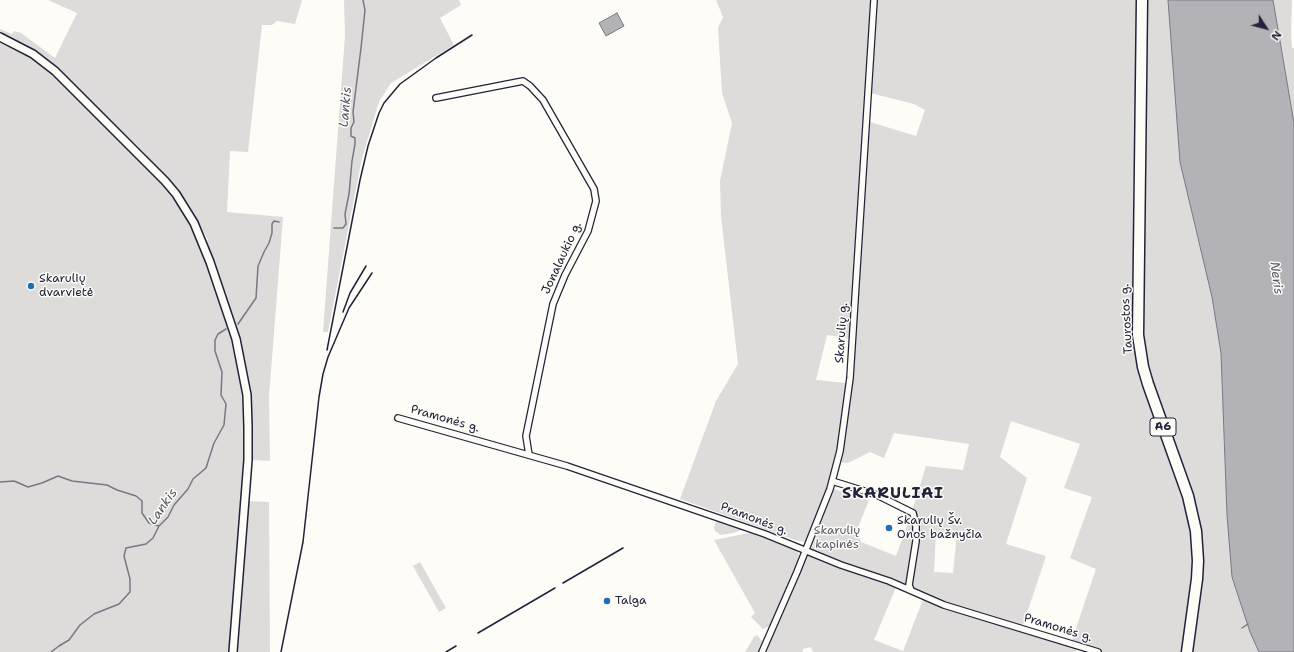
<!DOCTYPE html>
<html>
<head>
<meta charset="utf-8">
<style>
  body { margin:0 }
  #map { position:relative; width:1294px; height:652px; overflow:hidden; background:#fdfcf7; font-family:"Shantell Sans",sans-serif }
  canvas { display:block }
  .north { position:absolute; left:1246px; top:8px; width:40px; height:40px; -webkit-text-stroke:3px #fdfcf7; paint-order:stroke; rotate:126deg; font-size:11px; font-weight:700; line-height:16px; text-align:center; color:#22223b }
  .north::after { content:''; display:block; margin:auto; width:14px; height:18px; background:#22223b; clip-path:polygon(50% 0,100% 100%,50% 72%,0 100%) }
</style>
</head>
<body>
<div id="map">
<canvas width="1294" height="652"></canvas>
<div class="north">N</div>
</div>
<script>
const g = document.querySelector('canvas').getContext('2d');
g.lineJoin = 'round';
function fill(path, color) { g.fillStyle = color; g.fill(path, 'evenodd'); }
const poly = rows => new Path2D(rows.map(r => 'M' + r).join(''));
function strokePath(path, color, width, dash) { g.strokeStyle = color; g.lineWidth = width; g.lineCap = dash ? 'butt' : 'round'; g.setLineDash(dash || []); g.stroke(path); }
function write(font, color, halo, rows, align = 'center') {
  g.font = font + ' "Shantell Sans",sans-serif'; g.lineWidth = 3; g.setLineDash([]); g.textBaseline = 'middle'; g.strokeStyle = halo; g.fillStyle = color; for (const [text, x, y, turn = 0] of rows) {
    g.save(); g.translate(x, y); g.rotate((+turn || 0) * Math.PI / 180); g.textAlign = isNaN(turn) ? turn : align; if (halo) g.strokeText(text, 0, 0); g.fillText(text, 0, 0); g.restore();
  }
}
fill(poly([
  [48,0,302,0,295,24,277,21,272,25,262,25,248,152,230,151,227,212,283,217,269,397,270,461,251,460,248,501,269,502,270,652,0,652,0,40,32,58,46,67,60,80,165,187,183,213,194,234,200,248,208,240,195,217,180,195,143,151,51,63,25,44,0,33,0,29,12,34,14,31,21,33,55,58,77,13],
  [344,0,459,0,461,5,440,18,454,45,391,83,379,102,362,158,328,332,323,332,345,36],
  [716,0,870,0,868,55,849,338,827,335,816,380,846,383,839,441,831,481,807,539,805,542,795,540,680,499,716,401,738,364,721,216,720,181,732,123,722,93,718,28,723,17],
  [877,0,1137,0,1133,214,1133,331,1136,354,1143,387,1188,515,1193,539,1194,563,1191,595,1182,652,1098,652,1078,646,1076,652,813,652,811,647,803,649,803,652,766,652,805,559,811,550,834,489,869,500,857,530,861,542,896,556,910,518,926,466,963,470,969,444,894,433,884,458,870,452,848,463,840,462,845,433,867,121,916,136,925,110,914,104,870,93],
  [1011,421,1080,444,1064,488,1092,497,1070,558,1096,569,1071,643,1022,628,1046,556,1006,544,1027,478,1000,457],
  [936,533,957,534,953,573,934,572],
  [897,585,924,597,903,651,874,640],
  [1146,0,1168,0,1180,162,1212,297,1221,353,1227,515,1232,577,1250,631,1259,652,1192,652,1202,576,1203,553,1201,529,1199,515,1191,489,1157,399,1148,367,1143,326],
  [1273,0,1292,0,1291,35,1292,48,1294,48,1294,123],
  [717,520,745,529,733,533,721,535,715,531,714,527],
  [754,532,794,548,799,554,797,563,770,626,763,629,751,617,755,613,714,540],
  [420,562,446,608,439,612,413,566],
  [757,635,762,641,758,652,745,652,754,637]
]), '#dddcdb');
const water = poly([
  [1168,0,1273,0,1294,123,1294,652,1259,652,1250,632,1232,577,1227,515,1221,353,1212,297,1180,162,1168,0],
  [617,13,624,26,606,36,599,23,617,13]
]);
fill(water, '#b2b2b7');
strokePath(water, '#787885', 1);
strokePath(poly([
  [334,228,343,228,346,224,345,214,349,194,352,161,355,144,355,138,351,136,351,128,354,122,353,112,361,48,365,10,363,0],
  [238,324,256,298,258,266,264,252,269,243,272,233,272,224,274,221,279,222],
  [0,482,14,481,28,487,42,483,58,476,72,481,107,485,117,490,136,496,142,501,142,513,149,523,159,526],
  [1242,628,1248,624],
  [51,652,59,646,69,640,80,625,94,614,119,604,130,592,130,579,124,556,126,548,146,544,153,538,159,526,168,517,174,505,188,489,193,479,206,468,214,443,224,425,226,404,221,395,222,372,215,351,215,340,218,334,226,329]
]), '#787885', 1.5);
const street = poly([
  [436,98,523,81,530,86,543,100,594,189,596,201,588,231,565,275,553,304,526,436,529,455],
  [398,418,567,466,765,534,841,565,889,581,944,605,1098,652],
  [832,481,877,495,913,513,916,526,916,541,909,585,911,590],
  [762,652,797,572,830,489,840,451,850,378,874,0]
]);
const secondary = poly([
  [0,37,33,54,55,71,165,181,176,194,194,223,210,262,236,339,247,395,248,427,248,460,233,652]
]);
const highway = poly([
  [1142,0,1138,335,1143,367,1148,384,1188,496,1196,531,1198,561,1197,579,1187,652]
]);
strokePath(street, '#22223b', 8);
strokePath(secondary, '#22223b', 10);
strokePath(highway, '#22223b', 13);
strokePath(street, '#fdfcf7', 5.5);
strokePath(secondary, '#fdfcf7', 7);
strokePath(highway, '#fdfcf7', 10);
strokePath(poly([
  [343,312,350,293,366,266],
  [327,350,360,180,368,146,379,113,384,103,400,84,436,58,472,35],
  [563,583,623,548],
  [478,633,555,588],
  [281,652,303,542,319,397,323,374,328,357,349,308,372,273],
  [446,652,456,646]
]), '#22223b', 1.5);
for (const [x, y, r, color] of [
  [31,286,4,"#1f6fb2"],
  [889,528,4,"#1f6fb2"],
  [607,601,4,"#1f6fb2"]
]) { const dot = new Path2D(); dot.arc(x, y, r, 0, 2 * Math.PI); g.fillStyle = color; g.fill(dot); strokePath(dot, '#fdfcf7', 1.5); }
for (const [x, y, w] of [
  [1163,427,26]
]) { const box = new Path2D(); box.roundRect(x - w / 2, y - 9, w, 18, 3); g.fillStyle = '#fdfcf7'; g.fill(box); strokePath(box, '#22223b', 1); }
write('bold 11px', '#22223b', null, [
  ["A6",1163,427]
]);
write('12px', '#22223b', '#fdfcf7', [
  ["Jonalaukio g.",562,258,-65],
  ["Taurostos g.",1127,319,-93],
  ["Skarulių g.",842,333,-86],
  ["Pramonės g.",445,419,16],
  ["Pramonės g.",754,519,21],
  ["Pramonės g.",1058,628,17]
]);
write('12px', '#22223b', '#fdfcf7', [
  ["Skarulių",39,279],
  ["dvarvietė",39,293],
  ["Skarulių Šv.",897,521],
  ["Onos bažnyčia",897,535],
  ["Talga",615,601]
], 'left');
write('12px', '#5a5a6b', '#fdfcf7', [
  ["Skarulių",837,531],
  ["kapinės",837,545]
]);
write('italic 13px', '#545466', '#fdfcf7', [
  ["Lankis",346,107,-85],
  ["Neris",1276,278,82],
  ["Lankis",163,507,-55]
]);
g.letterSpacing = '1px';
write('bold 16px', '#22223b', '#fdfcf7', [
  ["SKARULIAI",893,494]
]);
g.letterSpacing = '0px';
</script>
</body>
</html>
